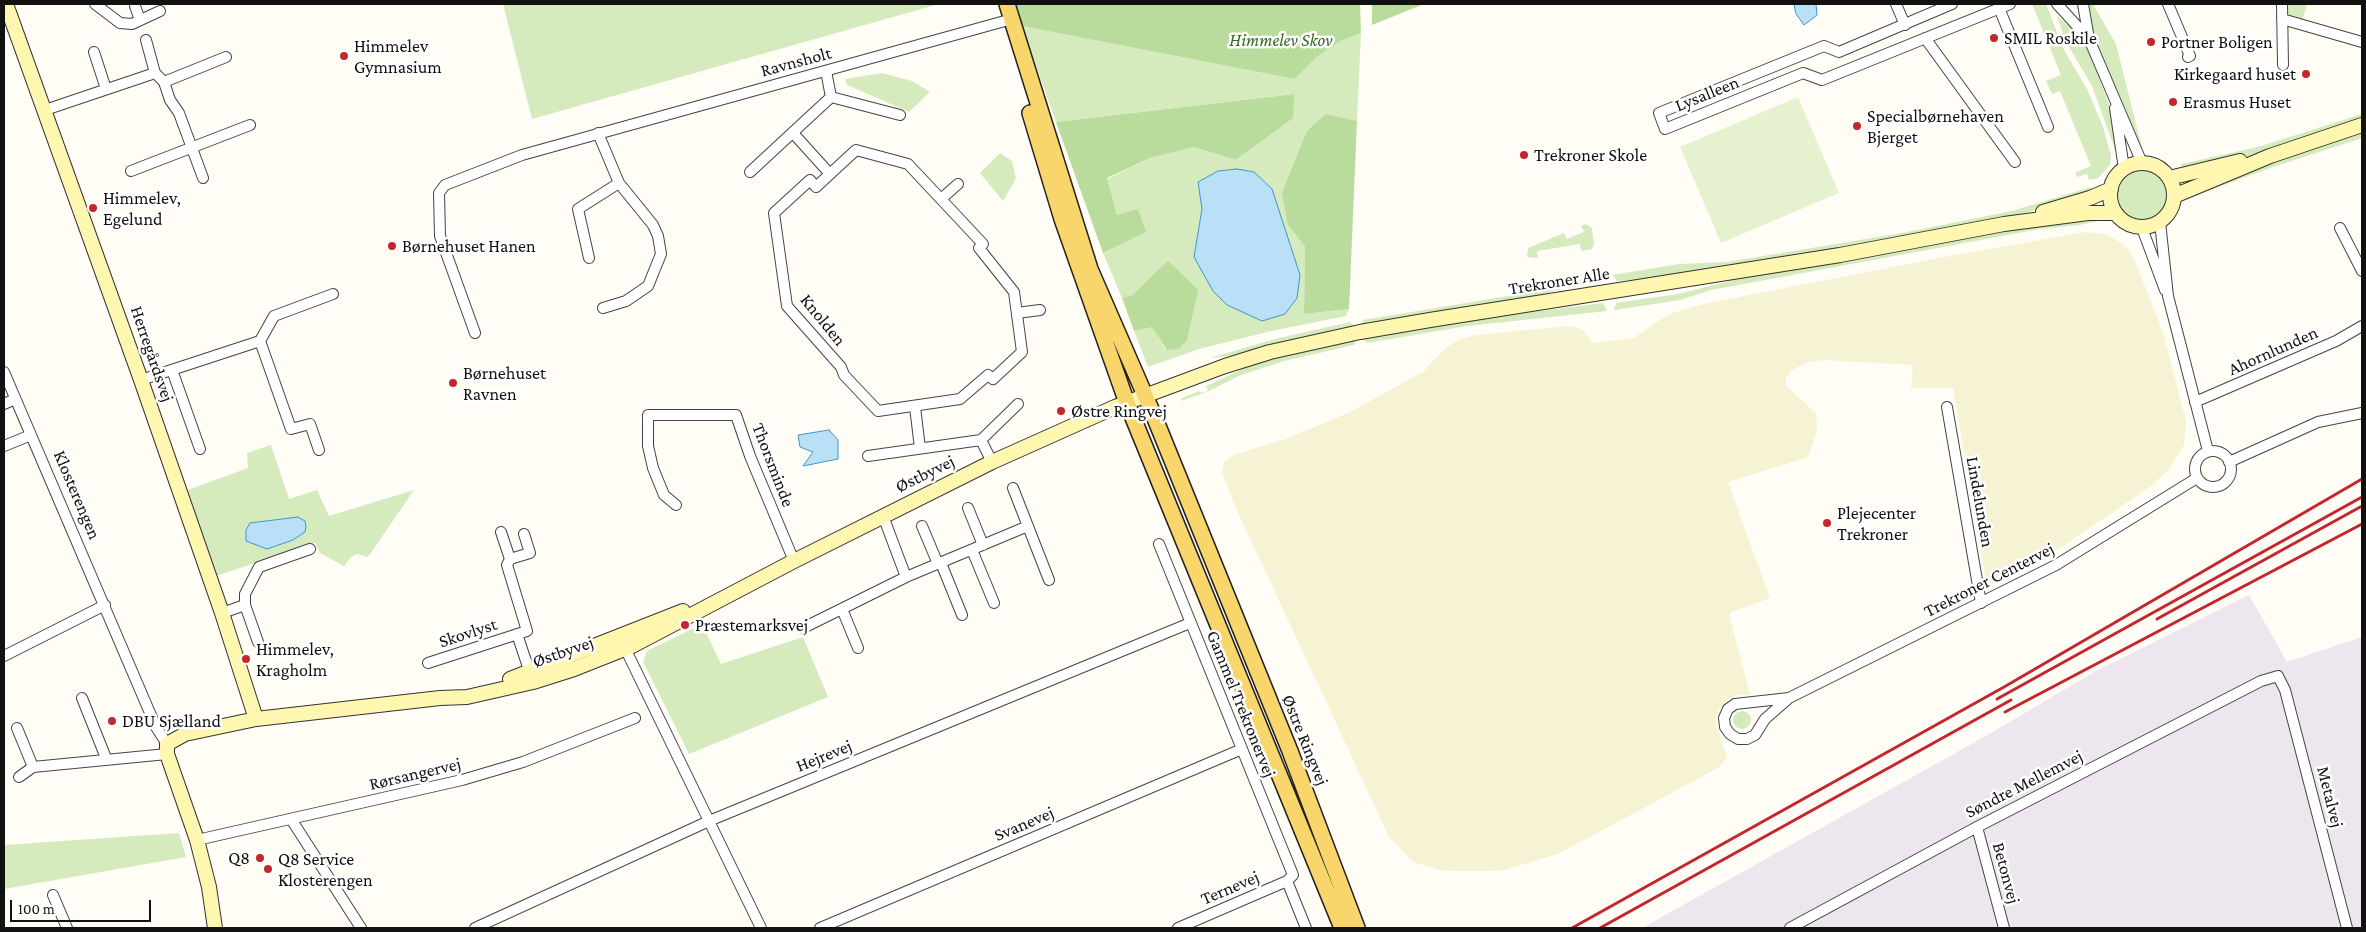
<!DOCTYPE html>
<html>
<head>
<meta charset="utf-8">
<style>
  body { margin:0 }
  #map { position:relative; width:2366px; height:932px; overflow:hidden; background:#fffdf5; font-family:"Crimson Pro",serif }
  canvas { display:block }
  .frame { position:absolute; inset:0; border:5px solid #111; pointer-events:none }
  .scale { position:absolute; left:10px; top:900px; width:141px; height:22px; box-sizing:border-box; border:2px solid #111; border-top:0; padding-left:6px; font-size:15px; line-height:18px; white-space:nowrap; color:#111; -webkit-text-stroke:4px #fff; paint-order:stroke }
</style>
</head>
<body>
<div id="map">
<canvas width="2366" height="932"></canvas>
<div class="frame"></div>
<div class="scale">100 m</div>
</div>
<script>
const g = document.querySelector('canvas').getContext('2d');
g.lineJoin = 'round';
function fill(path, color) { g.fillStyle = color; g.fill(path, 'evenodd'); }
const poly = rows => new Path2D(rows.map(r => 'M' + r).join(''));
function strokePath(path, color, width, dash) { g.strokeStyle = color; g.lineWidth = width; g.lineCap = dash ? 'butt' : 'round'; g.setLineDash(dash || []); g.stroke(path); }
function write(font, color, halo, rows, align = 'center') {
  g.font = font + ' "Crimson Pro",serif'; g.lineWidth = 5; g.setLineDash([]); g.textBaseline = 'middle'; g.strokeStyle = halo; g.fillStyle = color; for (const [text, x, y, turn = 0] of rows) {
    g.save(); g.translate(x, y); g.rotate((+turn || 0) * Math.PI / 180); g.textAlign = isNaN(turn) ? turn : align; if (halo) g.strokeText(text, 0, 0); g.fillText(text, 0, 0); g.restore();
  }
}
fill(poly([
  [2249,595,2287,662,2362,637,2362,928,1642,928,1984,737,2096,671]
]), '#eee6ef');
fill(poly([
  [2086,232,2108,235,2123,244,2132,254,2163,332,2186,422,2184,445,2169,469,2151,486,2066,544,1987,587,1953,388,1911,388,1913,365,1824,360,1809,362,1794,369,1786,377,1786,386,1816,413,1817,431,1808,457,1728,482,1770,598,1729,613,1750,695,1738,695,1727,699,1718,711,1716,724,1727,758,1718,768,1558,854,1501,871,1444,871,1413,862,1389,837,1234,504,1222,472,1224,462,1233,455,1286,439,1350,412,1423,372,1443,350,1458,340,1475,335,1571,326,1583,330,1593,343,1634,338,1658,321,1675,312,1708,303,1960,254]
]), '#f6f3d4');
fill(poly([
  [503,4,939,4,532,119],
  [1244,4,1352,36,1361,33,1357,121,1326,114,1288,225,1305,247,1304,314,1349,309,1346,316,1271,331,1199,349,1148,367,1134,331,1152,326,1166,350,1168,262,1132,295,1122,298,1103,253,1146,232,1117,215,1107,179,1150,158,1194,147,1235,160,1293,94,1056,122,1022,26,1294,79],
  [2032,4,2046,4,2064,50,2087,89,2103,127,2111,156,2110,165,2098,178,2089,180,2087,174,2077,177,2075,173,2091,166,2060,91,2052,94,2046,81,2061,75],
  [2085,4,2093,4,2116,44,2142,148,2139,149,2088,23],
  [2285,4,2307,4,2302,22,2291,19,2285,9],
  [2057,16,2083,38,2093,62,2111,110,2117,155,2092,86,2066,42],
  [882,73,912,81,930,92,909,112,847,85,845,79],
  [2362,114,2362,120,2235,160,2183,171,2181,164,2258,147],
  [2362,132,2362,138,2270,168,2192,197,2191,193,2227,177],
  [1000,153,1012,161,1016,178,1003,201,980,173],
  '2115 197a27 27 0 1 1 54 0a27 27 0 1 1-54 0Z',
  [2091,187,2093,194,2025,213,1967,225,1740,266,1629,280,1617,281,1612,275,1679,264,1727,262,1902,233,2012,211],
  [2098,216,2099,221,2079,225,2040,229,1760,281,1711,290,1680,300,1615,310,1614,308,1617,303,1621,302,1678,294,1734,280,1928,246,2040,223],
  [1586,224,1592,228,1594,244,1592,249,1581,251,1580,244,1537,251,1538,258,1527,257,1528,248,1564,233,1567,239,1584,232,1581,226],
  [1599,277,1595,283,1567,286,1566,282],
  [1559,283,1560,289,1544,294,1361,326,1363,320,1508,296],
  [1603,303,1607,311,1467,326,1367,343,1362,338,1500,316],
  [1350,322,1355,327,1231,356,1210,358,1275,339],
  [1357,339,1354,345,1284,361,1241,375,1207,392,1181,401,1182,398,1200,391,1201,393,1208,391,1206,386,1251,365,1278,357],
  [271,445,289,499,317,490,329,516,414,490,368,557,357,554,351,557,344,566,320,553,315,543,216,576,188,490,248,468,247,453],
  [702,624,721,664,803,637,828,697,689,754,643,662,647,651],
  '1733 720a9 9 0 1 1 18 0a9 9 0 1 1-18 0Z',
  [179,833,186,857,4,889,4,845]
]), '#d5ebbd');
fill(poly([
  [1015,4,1360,4,1361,33,1342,40,1319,55,1294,79,1022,26],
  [1372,4,1424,4,1372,25],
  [1294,94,1293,118,1235,160,1194,147,1150,158,1107,178,1117,215,1138,209,1146,232,1103,253,1056,122],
  [1326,114,1357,121,1349,309,1304,314,1305,247,1288,225,1282,193,1307,131],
  [1168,261,1198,290,1187,340,1179,349,1167,350,1152,327,1134,331,1122,298,1132,295]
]), '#b9dc9c');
fill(poly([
  [1798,97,1839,193,1721,243,1680,147]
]), '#e6f2cf');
const water = poly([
  [1794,4,1816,4,1817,15,1804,25,1796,14,1794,4],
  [1237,169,1254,172,1272,189,1300,275,1297,298,1285,314,1262,321,1227,305,1213,291,1194,257,1202,209,1198,182,1218,171,1237,169],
  [829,430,838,440,838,459,803,466,813,452,800,447,798,435,829,430],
  [298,517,305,521,306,527,305,532,293,540,267,549,246,541,246,530,250,523,298,517]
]);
fill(water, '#b9e0f7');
strokePath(water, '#3f96cf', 1);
const street = poly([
  [95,4,120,23,132,24,160,11],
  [1896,4,1905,25],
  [1952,4,1839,52,1824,46,1659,113,1665,129,1803,73,1822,80,2010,4],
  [2057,4,2088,38],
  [2083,4,2089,39,2142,163],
  [2168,4,2190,56,2188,57],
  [2282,4,2283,65],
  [135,6,140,20],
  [1999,8,2048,127],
  [2282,19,2362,42],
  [1925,38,2015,162],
  [146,40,155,73],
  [94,52,106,89],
  [826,71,831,97],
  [164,82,226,57],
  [2115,108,2124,169],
  [45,110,155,73,164,82,170,100,179,113,203,178],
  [598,133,619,183,653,225,658,236,661,254,648,286,626,301,603,308],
  [793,133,830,174,816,187,810,180,774,213,787,306,841,367,844,375,878,411,960,399,988,375,993,379,1022,352,1014,292,979,248,983,244,908,164,856,150,830,174],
  [131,171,250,125],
  [750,172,831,97,900,115],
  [941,199,958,184],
  [2160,222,2168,296,2208,451],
  [2142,228,2165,290],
  [2340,228,2362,271],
  [589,258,578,209,619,183],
  [1017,313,1040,310],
  [475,333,440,236,439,193,445,185,522,155,1012,19],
  [260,341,291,429,310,424,319,450],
  [172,370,200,449],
  [4,372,156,727,167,744],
  [141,380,260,341,274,316,333,294],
  [2195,402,2336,341,2362,326],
  [4,404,15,399],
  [915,407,920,448],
  [1947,407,1981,603],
  [981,440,992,462],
  [4,446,31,435],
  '2195 469a18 18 0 1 1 36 0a18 18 0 1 1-36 0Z',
  [868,456,981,440,1018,404],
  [2229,462,2318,422,2362,413],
  [1013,488,1049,580],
  [676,505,664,495,653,468,648,446,648,415,736,415,750,456,794,561],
  [968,508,983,545],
  [883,516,906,577],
  [922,526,938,564],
  [1159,544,1293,875,1287,881,1178,928],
  [972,550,994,603],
  [510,559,530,553,524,534],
  [941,563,962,615],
  [842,609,858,648],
  [222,613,245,605],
  [803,628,906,577,1028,526],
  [517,634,531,676],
  [258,642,245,605,245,594,259,567,310,549],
  [623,644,761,928],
  [4,656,105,605],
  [428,663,527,631,507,565,510,559,501,532],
  [82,698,106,758],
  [1789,698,1735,704,1728,709,1724,718,1725,727,1730,734,1738,739,1747,739,1755,735,1765,719,1789,698,2056,565,2197,478],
  [17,728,33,767,167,754],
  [19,777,33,767],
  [291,819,361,928],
  [1977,827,2004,928],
  [197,840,462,780,523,762,635,718],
  [1287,881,1306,928],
  [53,895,67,928],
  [475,928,709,821,1190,623],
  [820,928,1242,749],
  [1790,928,1977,827,2261,681,2278,676,2285,690,2347,928]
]);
const secondary = poly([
  [6,4,141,380,222,613,256,719],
  '2110 195a32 32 0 1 1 64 0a32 32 0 1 1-64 0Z',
  [2169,178,2240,161],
  [2174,196,2270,156,2362,125],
  [2043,212,2090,198,2111,189],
  [510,679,683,611],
  [215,928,209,887,197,840,167,754,167,744,185,734,256,719,440,698,467,697,533,682,574,669,632,646,794,561,992,462,1115,407,1225,366,1270,352,1360,332,1430,320,1840,255,2004,224,2088,213,2115,213]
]);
const primary = poly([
  [1007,4,1090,269,1154,416,1290,751,1357,928],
  [1030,113,1062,219,1127,403,1342,928]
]);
strokePath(street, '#444', 12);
strokePath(secondary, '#333', 16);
strokePath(primary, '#222', 18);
strokePath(street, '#fff', 10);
strokePath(secondary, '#fff6b0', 14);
strokePath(primary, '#f9d66b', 15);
strokePath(poly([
  [2157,619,2362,506],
  [1997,699,2362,497],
  [2005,712,2362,524],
  [1572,928,2004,687,2362,479],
  [1600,928,2011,700]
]), '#c4262e', 3);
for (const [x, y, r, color] of [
  [1994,38,5,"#c4262e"],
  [2151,42,5,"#c4262e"],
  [344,56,5,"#c4262e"],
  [2306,74,5,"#c4262e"],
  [2173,102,5,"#c4262e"],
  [1857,126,5,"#c4262e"],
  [1524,155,5,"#c4262e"],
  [93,208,5,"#c4262e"],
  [392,246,5,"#c4262e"],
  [453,383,5,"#c4262e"],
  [1061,411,5,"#c4262e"],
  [1827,523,5,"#c4262e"],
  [685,625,5,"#c4262e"],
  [246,659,5,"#c4262e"],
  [112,721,5,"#c4262e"],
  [260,858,5,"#c4262e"],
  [268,869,5,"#c4262e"]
]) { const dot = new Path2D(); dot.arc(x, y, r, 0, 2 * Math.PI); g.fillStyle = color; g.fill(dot); strokePath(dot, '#fff', 2); }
write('18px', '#111', '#fff', [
  ["SMIL Roskile",2004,38],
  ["Portner Boligen",2161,42],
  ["Himmelev",354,46],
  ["Gymnasium",354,67],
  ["Kirkegaard huset",2296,74,"right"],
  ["Erasmus Huset",2183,102],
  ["Specialbørnehaven",1867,116],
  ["Bjerget",1867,137],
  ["Trekroner Skole",1534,155],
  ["Himmelev,",103,198],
  ["Egelund",103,219],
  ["Børnehuset Hanen",402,246],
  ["Børnehuset",463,373],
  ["Ravnen",463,394],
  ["Østre Ringvej",1071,411],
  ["Plejecenter",1837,513],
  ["Trekroner",1837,534],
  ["Præstemarksvej",695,625],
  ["Himmelev,",256,649],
  ["Kragholm",256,670],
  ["DBU Sjælland",122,721],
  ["Q8",250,858,"right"],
  ["Q8 Service",278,859],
  ["Klosterengen",278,880]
], 'left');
write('italic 18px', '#2f6b1f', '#fff', [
  ["Himmelev Skov",1281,40]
]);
write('18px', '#111', '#fff', [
  ["Ravnsholt",796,62,-15],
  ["Lysalleen",1707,94,-22],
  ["Trekroner Alle",1559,281,-9],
  ["Knolden",823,320,51],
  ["Ahornlunden",2273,351,-24],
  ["Herregårdsvej",152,354,71],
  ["Thorsminde",773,465,69],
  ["Østbyvej",925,474,-26],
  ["Klosterengen",77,495,67],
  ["Lindelunden",1980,502,80],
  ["Trekroner Centervej",1989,580,-27],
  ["Skovlyst",468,633,-18],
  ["Østbyvej",563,652,-19],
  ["Gammel Trekronervej",1241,704,68],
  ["Østre Ringvej",1305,740,68],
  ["Hejrevej",824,756,-22],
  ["Rørsangervej",415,774,-13],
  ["Søndre Mellemvej",2024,784,-27],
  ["Metalvej",2330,797,76],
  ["Svanevej",1024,824,-23],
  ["Betonvej",2006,873,75],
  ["Ternevej",1230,888,-23]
]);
</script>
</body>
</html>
